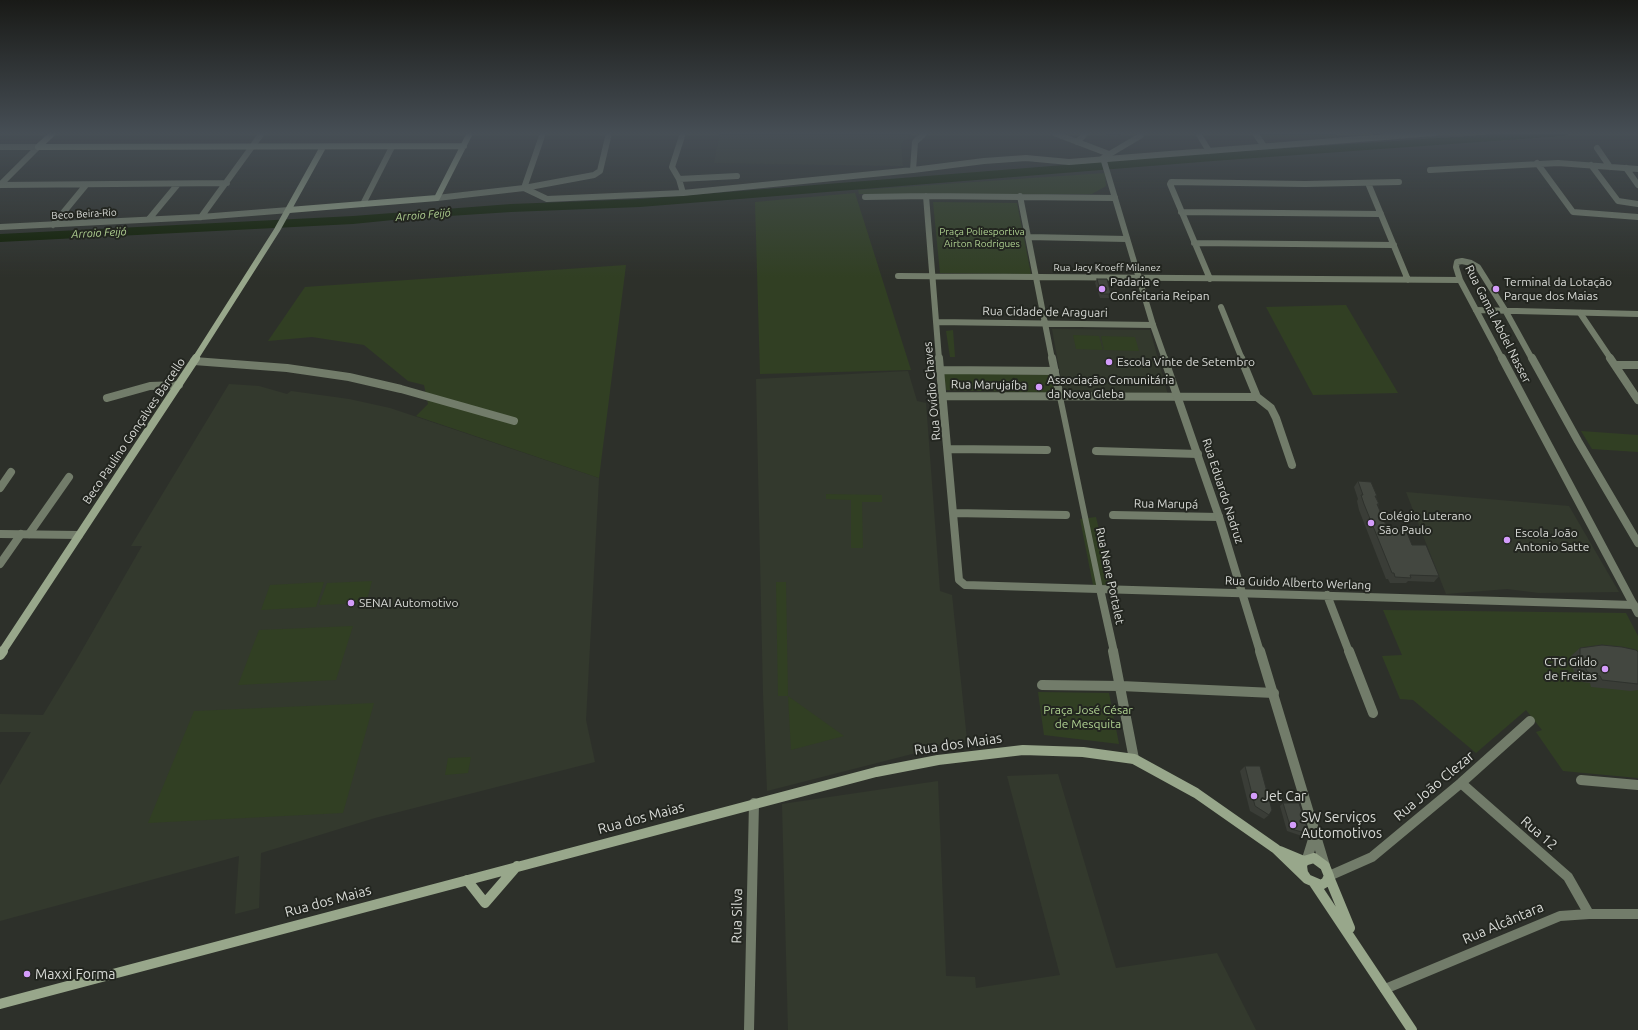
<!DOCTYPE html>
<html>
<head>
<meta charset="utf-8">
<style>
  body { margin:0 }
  canvas { display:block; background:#2d302a }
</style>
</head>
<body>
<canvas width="1638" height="1030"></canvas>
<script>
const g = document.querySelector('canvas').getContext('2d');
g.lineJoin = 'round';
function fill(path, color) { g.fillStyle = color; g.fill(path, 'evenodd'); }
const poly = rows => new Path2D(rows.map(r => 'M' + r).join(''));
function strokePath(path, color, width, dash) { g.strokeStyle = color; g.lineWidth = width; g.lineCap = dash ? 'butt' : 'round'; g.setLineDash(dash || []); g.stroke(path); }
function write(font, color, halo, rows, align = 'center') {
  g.font = font + ' Ubuntu,sans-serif'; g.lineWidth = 4; g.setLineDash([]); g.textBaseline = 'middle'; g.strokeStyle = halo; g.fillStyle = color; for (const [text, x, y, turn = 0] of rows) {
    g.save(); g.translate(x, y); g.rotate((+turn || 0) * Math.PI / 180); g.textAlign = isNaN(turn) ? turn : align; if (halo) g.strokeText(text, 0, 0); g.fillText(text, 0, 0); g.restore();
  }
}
fill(poly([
  [720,133,912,133,901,144,903,166,714,163],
  [1052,329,1150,330,1168,395,1064,395],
  [908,371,917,401,926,403,940,591,952,595,967,740,767,791,763,693,756,379],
  [229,384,259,386,287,394,291,391,349,399,390,408,599,478,586,720,595,762,375,818,261,853,259,908,235,914,239,856,0,921,0,785,31,732,0,732,0,714,43,715,77,659,142,546,131,546],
  [1406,492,1569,506,1619,592,1539,593,1507,589,1446,594],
  [1058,774,1116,968,1217,953,1256,1030,788,1030,782,804,938,781,946,976,975,977,976,988,1060,975,1007,776]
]), '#33392d');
fill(poly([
  [1256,133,1335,133,1338,138,1259,138],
  [1105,173,1106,186,1092,194,859,194,858,190],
  [855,193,911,370,760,374,755,202],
  [933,202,1017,203,1031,274,940,273],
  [626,265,599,478,416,416,428,404,424,385,408,381,364,345,312,337,268,341,305,287],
  [1346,305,1398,393,1313,395,1266,307],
  [953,330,955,357,950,357,946,331],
  [1073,335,1099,336,1103,350,1076,349],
  [1101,336,1135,337,1139,351,1104,350],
  [944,373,1052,375,1055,393,946,390],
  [1581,431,1638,435,1638,452,1592,449],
  [826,494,882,495,882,502,862,502,863,548,851,548,851,500,826,499],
  [1096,517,1112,585,1093,585,1080,519],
  [372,581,366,603,319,605,327,583],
  [324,582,316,607,261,610,270,585],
  [776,582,786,582,788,696,844,736,791,750,788,696,778,696],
  [1383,610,1626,613,1638,636,1638,778,1563,771,1536,732,1542,730,1526,710,1476,753,1413,700,1400,699,1382,656,1402,655],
  [353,626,336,680,238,685,259,630],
  [1038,692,1109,693,1119,744,1044,735],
  [374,703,343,813,148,823,194,711],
  [471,757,468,773,445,775,448,758]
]), '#313f23');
fill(poly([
  [1515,133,1569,133,1567,135,1563,136,1213,161,640,207,511,212,403,219,353,224,0,242,0,234,353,216,511,204,640,199,1213,153,1515,133]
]), '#0e1e00');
strokePath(poly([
  [1060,397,1100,589]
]), '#727c6a', 6);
strokePath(poly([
  [683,133,672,167,679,179,683,193],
  [1198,133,1209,151],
  [1255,133,1263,145],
  [1077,142,1086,133],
  [0,147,38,147],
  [1597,148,1610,167],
  [1537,163,1573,212,1638,217],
  [1591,165,1618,201,1638,204],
  [1626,168,1638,185],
  [913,170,915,142,925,133],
  [1430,170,1558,163,1638,169],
  [679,179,737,176],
  [1368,183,1408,280],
  [0,185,227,183],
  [0,185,38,147],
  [524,188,547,199,683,193,913,170,984,161,1026,158,1069,162,1435,133],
  [524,188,543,133],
  [926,196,939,359],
  [1020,196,1052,359],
  [865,197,926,196,1115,198],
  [437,198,524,188,594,175,600,171,609,133],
  [363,204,392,147],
  [1181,212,1381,214],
  [201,217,262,133],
  [149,219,178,184],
  [53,225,86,185],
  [0,227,201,217,289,210],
  [1028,237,1127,239],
  [1194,243,1394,245],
  [898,276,1460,280],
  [1210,279,1170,184,1171,182,1305,184,1399,182],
  [1221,307,1242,359],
  [1476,310,1460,280,1456,267,1457,262,1462,261,1471,263,1478,267,1505,310],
  [1580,313,1611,359],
  [936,322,1153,325]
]), '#727c6a', 6);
strokePath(poly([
  [939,358,959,580,965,585,1634,605],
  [1052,358,1060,397],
  [1241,358,1257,397,1271,408,1276,418,1292,465],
  [1610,358,1638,400],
  [194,361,287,368,349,377,401,389,514,421],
  [1615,365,1638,365],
  [941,370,1055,371],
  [943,396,1257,397],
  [107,398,150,386,179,385],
  [948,449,1047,450],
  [1096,451,1198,454],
  [0,488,11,472],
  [953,513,1066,515],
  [1113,515,1219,517],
  [29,534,69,477],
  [0,564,21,534],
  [1100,589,1114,652],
  [1327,595,1349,652]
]), '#727c6a', 8);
strokePath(poly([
  [1113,651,1134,759],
  [1349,651,1373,713],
  [1042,685,1121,686,1274,693],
  [1581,780,1638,785],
  [1461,783,1568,877,1589,914],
  [1329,876,1372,857,1461,783,1530,721],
  [1385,989,1560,916,1589,914,1638,914],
  [749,1030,754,803]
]), '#727c6a', 10);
strokePath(poly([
  [1054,133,1109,154],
  [1142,133,1140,136,1103,158,1153,325,1165,359],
  [1505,310,1532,359],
  [1502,359,1476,310,1638,314]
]), '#727c6a', 6);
strokePath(poly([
  [1164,358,1219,517,1260,652],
  [1502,358,1638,613],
  [1532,358,1578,441,1638,543],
  [0,534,79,535]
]), '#727c6a', 8);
strokePath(poly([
  [1260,651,1325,866],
  [1307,859,1315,833]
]), '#727c6a', 10);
strokePath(poly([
  [38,147,464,146],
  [38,147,53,133],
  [289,210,437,198,470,133],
  [195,359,277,230,323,147]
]), '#98a78b', 6);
strokePath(poly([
  [2,652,196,358]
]), '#98a78b', 8);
strokePath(poly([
  [0,655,3,651],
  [1280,851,1304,861],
  [1314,858,1325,866,1329,876,1326,882,1321,885,1307,879,1303,873,1302,866,1304,861,1314,858],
  [1329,877,1350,928],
  [467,880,485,903,517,866],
  [1314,883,1412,1030],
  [0,1004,876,772,938,760,1023,750,1083,752,1134,759,1196,793,1276,849,1307,879]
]), '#98a78b', 10);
fill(poly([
  [1107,133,1122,133,1117,138,1106,135],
  [1097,279,1111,294,1110,298,1100,298,1095,283],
  [1358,481,1377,496,1376,497,1379,504,1378,506,1388,530,1412,545,1439,576,1434,582,1408,581,1406,583,1390,583,1388,579,1386,579,1359,510,1357,501,1358,499,1354,487],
  [1580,648,1638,652,1638,690,1631,691,1591,687,1590,683,1582,682,1577,678,1570,663,1571,656],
  [1245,766,1269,815,1264,819,1250,811,1240,771],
  [1283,803,1309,834,1305,837,1287,831,1280,806]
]), '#3a3d37');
fill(poly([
  [1119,133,1122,133,1117,138,1118,134]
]), '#2f322d');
const building = poly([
  [1097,279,1107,279,1111,294,1101,294,1097,279],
  [1358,481,1371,482,1377,496,1375,496,1379,504,1377,504,1388,530,1406,530,1412,545,1426,545,1439,576,1410,575,1411,578,1395,577,1394,573,1392,573,1364,504,1361,495,1363,495,1358,481],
  [1602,645,1622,647,1636,650,1638,652,1638,684,1602,680,1600,676,1592,675,1587,671,1580,656,1580,648,1602,645],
  [1245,766,1260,766,1272,810,1269,815,1255,806,1245,766],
  [1283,803,1299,803,1309,834,1291,829,1283,803]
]);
fill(building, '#434740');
strokePath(building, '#2f322d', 1);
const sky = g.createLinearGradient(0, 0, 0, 277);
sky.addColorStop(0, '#191a17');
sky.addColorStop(0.48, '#464e55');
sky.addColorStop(1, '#464e5500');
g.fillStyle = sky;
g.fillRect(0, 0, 1638, 277);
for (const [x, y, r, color] of [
  [1102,289,4,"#d49cfb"],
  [1496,289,4,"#d49cfb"],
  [1109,362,4,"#d49cfb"],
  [1039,387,4,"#d49cfb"],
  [1371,523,4,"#d49cfb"],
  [1507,540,4,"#d49cfb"],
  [351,603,4,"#d49cfb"],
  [1605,669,4,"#d49cfb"],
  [1254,796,4,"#d49cfb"],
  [1293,825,4,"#d49cfb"],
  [27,974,4,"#d49cfb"]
]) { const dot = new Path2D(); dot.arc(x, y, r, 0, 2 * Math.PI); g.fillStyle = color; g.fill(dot); strokePath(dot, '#232620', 1.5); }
write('10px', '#d9dbd7', '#232620', [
  ["Beco Beira-Rio",84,214,-3],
  ["Rua Jacy Kroeff Milanez",1107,268]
]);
write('10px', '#aed090', '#232620', [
  ["Praça Poliesportiva",982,232],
  ["Airton Rodrigues",982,244]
]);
write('italic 11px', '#b1d292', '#232620', [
  ["Arroio Feijó",423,215,-5],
  ["Arroio Feijó",99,233,-3]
]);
write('12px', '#d9dbd7', '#232620', [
  ["Padaria e",1110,282],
  ["Confeitaria Reipan",1110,296],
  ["Terminal da Lotação",1504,282],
  ["Parque dos Maias",1504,296],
  ["Escola Vinte de Setembro",1117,362],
  ["Associação Comunitária",1047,380],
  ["da Nova Gleba",1047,394],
  ["Colégio Luterano",1379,516],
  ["São Paulo",1379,530],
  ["Escola João",1515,533],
  ["Antonio Satte",1515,547],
  ["SENAI Automotivo",359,603],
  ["CTG Gildo",1597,662,"right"],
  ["de Freitas",1597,676,"right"]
], 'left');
write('12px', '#d9dbd7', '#232620', [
  ["Rua Cidade de Araguari",1045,312,1],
  ["Rua Gamal Abdel Nasser",1498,324,63],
  ["Rua Marujaíba",989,385,1],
  ["Rua Ovídio Chaves",932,391,-95],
  ["Beco Paulino Gonçalves Barcello",134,431,-56],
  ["Rua Eduardo Nadruz",1223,491,72],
  ["Rua Marupá",1166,504,1],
  ["Rua Nene Portalet",1110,576,78],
  ["Rua Guido Alberto Werlang",1298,583,2]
]);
write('12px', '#aed090', '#232620', [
  ["Praça José César",1088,710],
  ["de Mesquita",1088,724]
]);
write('14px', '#d9dbd7', '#232620', [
  ["Rua dos Maias",958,744,-8],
  ["Rua João Clezar",1434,786,-40],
  ["Rua dos Maias",641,818,-15],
  ["Rua 12",1539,833,41],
  ["Rua dos Maias",328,901,-15],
  ["Rua Silva",737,916,-89],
  ["Rua Alcântara",1503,923,-23]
]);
write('14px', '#d9dbd7', '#232620', [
  ["Jet Car",1262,796],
  ["SW Serviços",1301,817],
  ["Automotivos",1301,833],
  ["Maxxi Forma",35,974]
], 'left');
</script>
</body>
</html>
